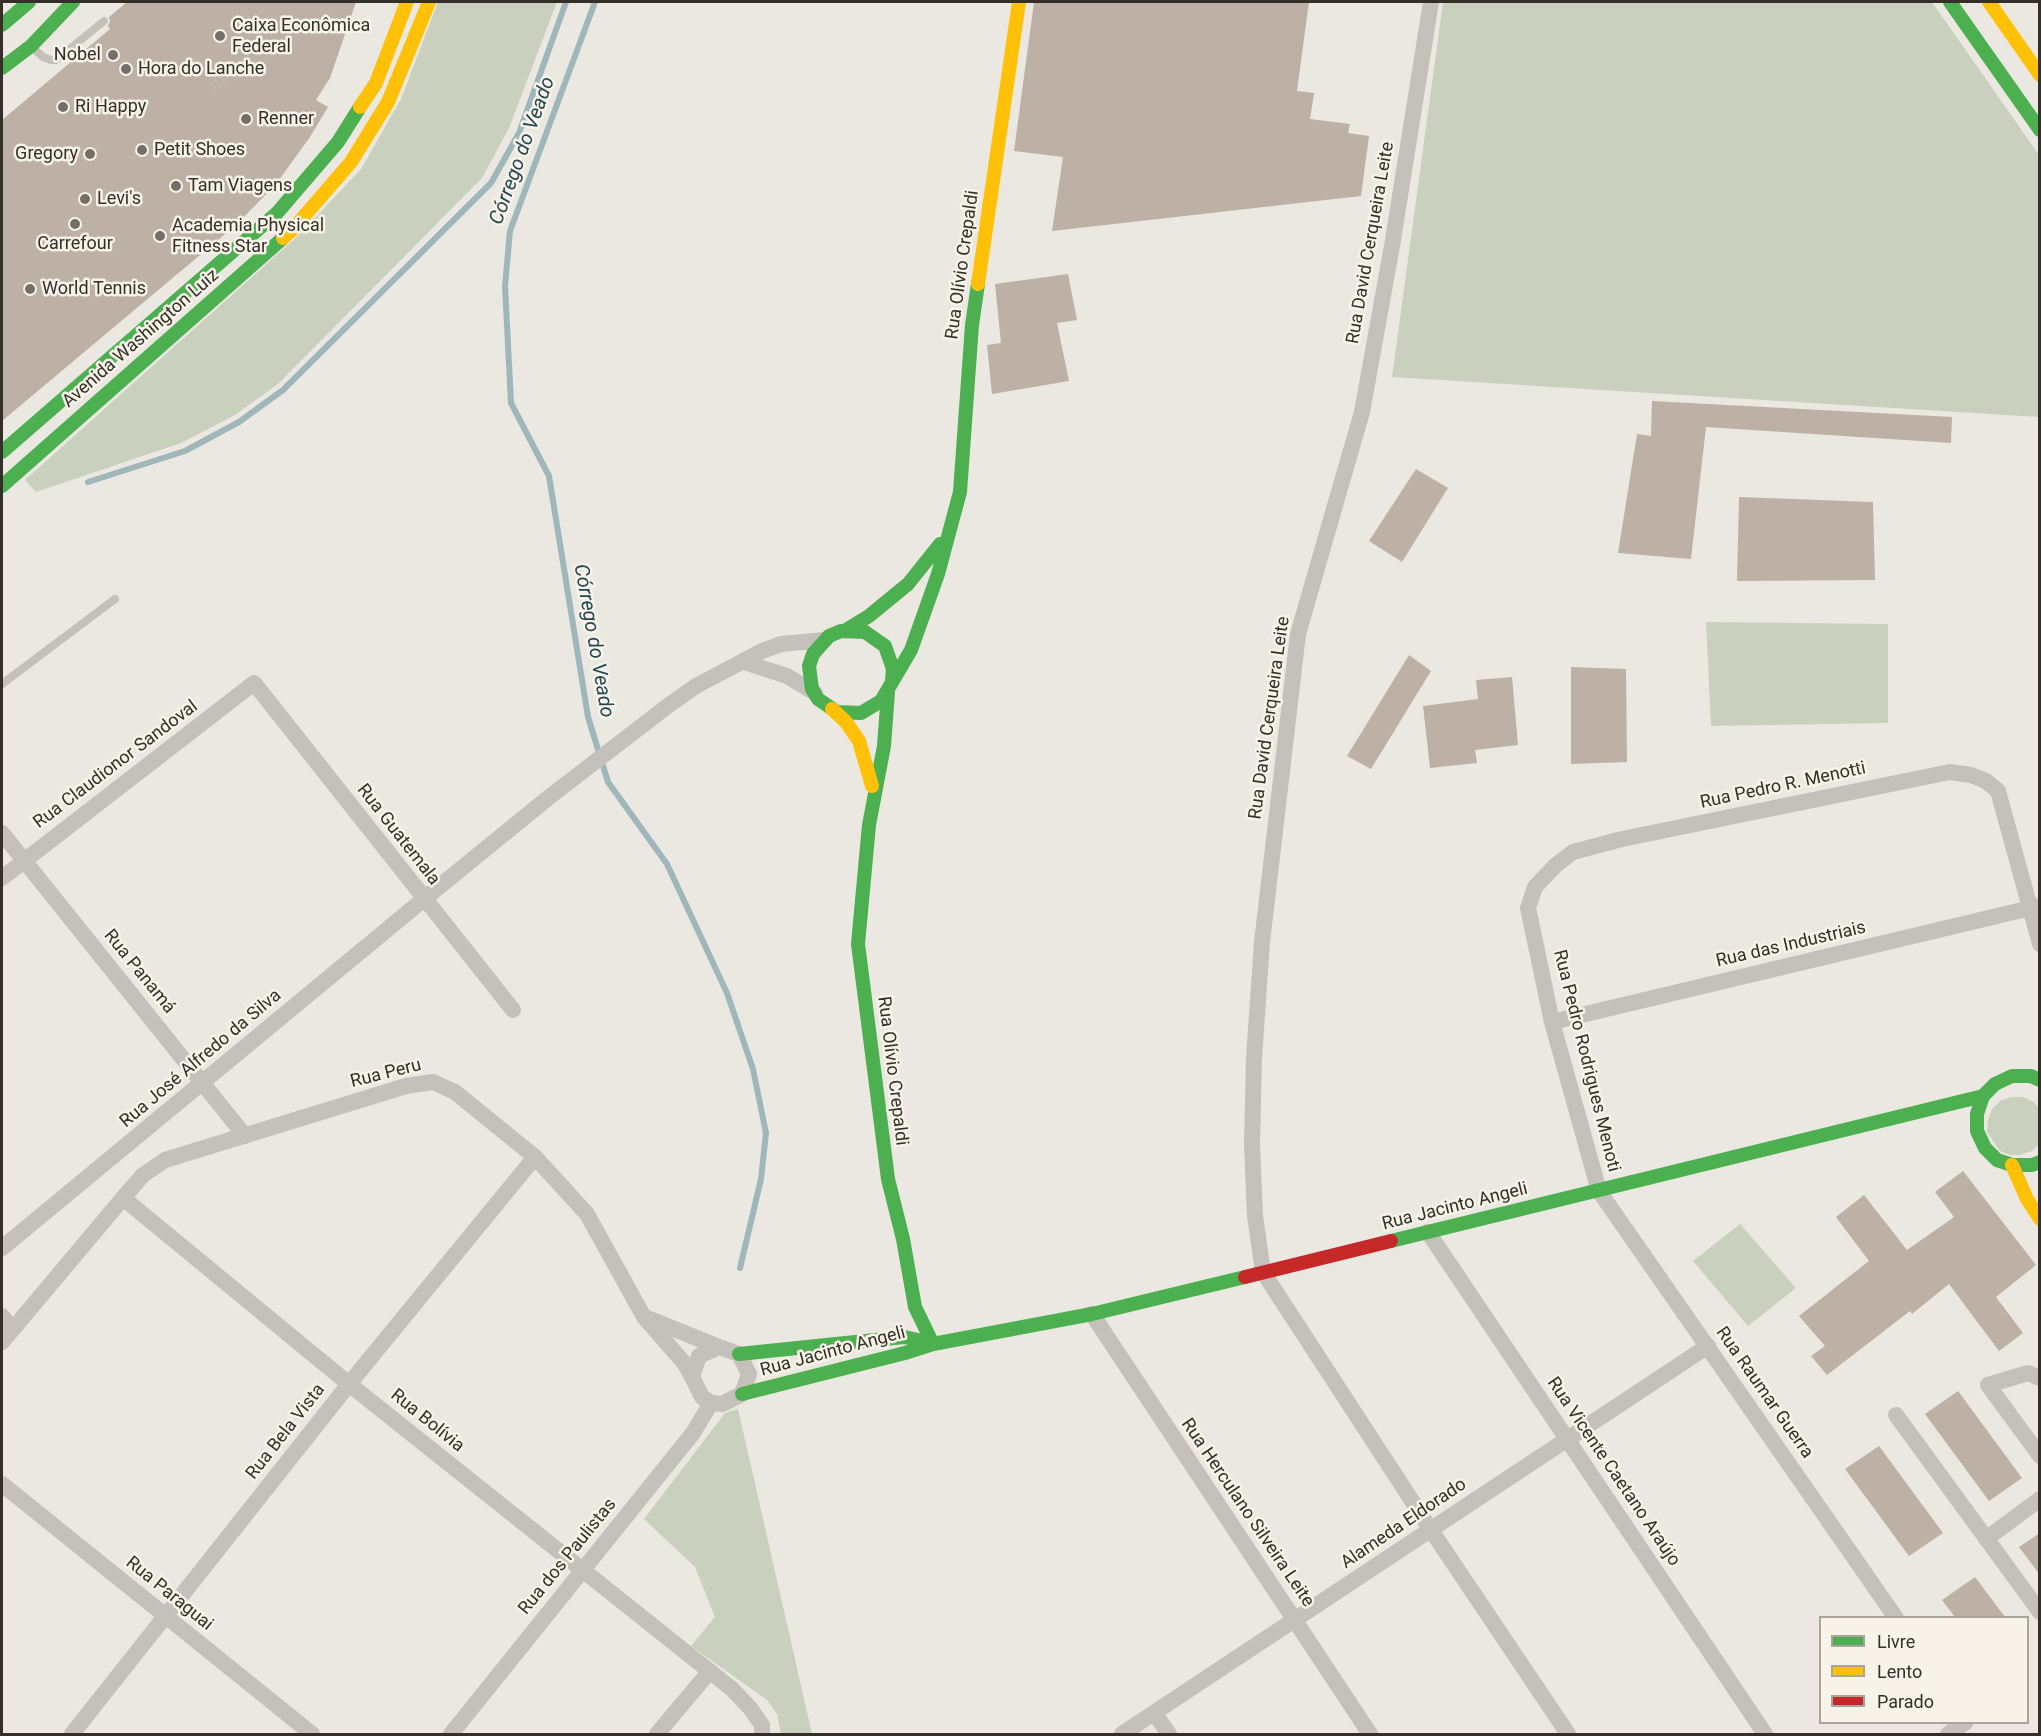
<!DOCTYPE html>
<html>
<head>
<meta charset="utf-8">
<style>
  body { margin:0 }
  #map { position:relative; width:2041px; height:1736px; overflow:hidden; background:#ebe8e1; font-family:Roboto,sans-serif }
  canvas { display:block }
  .frame { position:absolute; inset:0; border:3px solid #342f29; pointer-events:none }
  .legend { position:absolute; left:1819px; top:1616px; width:210px; height:108px; box-sizing:border-box; background:#f7f3e9; border:2px solid #a9a59c; margin:0; padding:8px 10px; list-style:none; font-size:18px; color:#342f29 }
  .legend li { display:flex; align-items:center; gap:12px; height:30px }
  .legend b { width:30px; border:2px solid #a9a59c }
</style>
</head>
<body>
<div id="map">
<canvas width="2041" height="1736"></canvas>
<div class="frame"></div>
<ul class="legend">
<li><b style="height:8px;background:#4caf50"></b>Livre</li>
<li><b style="height:8px;background:#ffc107"></b>Lento</li>
<li><b style="height:8px;background:#c62828"></b>Parado</li>
</ul>
</div>
<script>
const g = document.querySelector('canvas').getContext('2d');
g.lineJoin = 'round';
function fill(path, color) { g.fillStyle = color; g.fill(path, 'evenodd'); }
const poly = rows => new Path2D(rows.map(r => 'M' + r).join(''));
function strokePath(path, color, width, dash) { g.strokeStyle = color; g.lineWidth = width; g.lineCap = dash ? 'butt' : 'round'; g.setLineDash(dash || []); g.stroke(path); }
function write(font, color, halo, rows, align = 'center') {
  g.font = font + ' Roboto,sans-serif'; g.lineWidth = 5; g.setLineDash([]); g.textBaseline = 'middle'; g.strokeStyle = halo; g.fillStyle = color; for (const [text, x, y, turn = 0] of rows) {
    g.save(); g.translate(x, y); g.rotate((+turn || 0) * Math.PI / 180); g.textAlign = isNaN(turn) ? turn : align; if (halo) g.strokeText(text, 0, 0); g.fillText(text, 0, 0); g.restore();
  }
}
fill(poly([
  [438,2,557,2,509,128,482,178,278,384,235,415,181,443,36,492,25,480,299,235,361,169,401,99],
  [1443,2,1932,2,2039,155,2039,417,1392,377],
  [1706,622,1888,624,1888,723,1711,726],
  [2011,1097,2023,1097,2034,1102,2039,1108,2039,1144,2032,1151,2020,1155,2010,1155,2000,1151,1987,1132,1988,1120,1992,1109,2000,1101],
  [1740,1224,1796,1288,1748,1326,1693,1261],
  [738,1409,812,1734,781,1734,777,1714,767,1700,691,1646,715,1617,695,1567,644,1519,725,1413]
]), '#c9d0bd');
strokePath(poly([
  [595,2,510,231,505,286,511,403,549,476,588,717,608,782,667,864,727,993,753,1069,766,1133,761,1179,740,1268],
  [88,482,185,451,239,422,283,390,491,183,519,133,566,2]
]), '#9fb6ba', 6);
fill(poly([
  [127,2,356,2,330,78,316,100,328,107,310,137,276,184,237,224,2,421,2,120,110,29,108,26,110,21,109,17],
  [1034,2,1309,2,1297,91,1314,93,1310,119,1350,124,1348,133,1369,136,1361,196,1052,231,1063,157,1014,151],
  [1068,274,1077,320,1057,323,1069,381,992,394,987,345,1001,343,995,284],
  [1652,401,1952,417,1951,443,1706,427,1691,559,1618,553,1637,434,1651,436],
  [1416,469,1448,488,1402,562,1369,541],
  [1739,497,1873,502,1875,580,1737,581],
  [1409,655,1431,671,1371,769,1347,756],
  [1571,667,1626,669,1627,762,1571,764],
  [1512,677,1518,745,1475,750,1477,763,1430,768,1423,706,1478,699,1476,680],
  [1963,1171,2036,1265,1996,1297,2023,1333,1999,1351,1949,1284,1912,1314,1910,1311,1827,1375,1811,1356,1825,1346,1799,1316,1869,1261,1836,1217,1864,1195,1907,1250,1954,1217,1935,1192],
  [1958,1391,2022,1478,1989,1501,1925,1414],
  [1879,1446,1943,1533,1909,1556,1845,1469],
  [2040,1533,2040,1575,2019,1547],
  [1975,1577,2005,1617,1955,1617,1942,1600]
]), '#bdb0a4');
strokePath(poly([
  [156,2,157,2],
  [210,85,244,57],
  [213,89,247,61]
]), '#bdb9b3', 4, [3, 3]);
strokePath(poly([
  [31,46,43,57,51,60,56,60,104,21],
  [2,684,115,599]
]), '#c4c0ba', 8);
strokePath(poly([
  [1431,2,1392,246,1362,412,1298,634,1262,942,1254,1058,1252,1144,1255,1216,1263,1272,1431,1530,1568,1734],
  [744,662,787,676,815,693],
  [2,833,245,1136],
  [2,878,254,683,513,1010],
  [1552,1022,2039,906],
  [123,1198,349,1384,732,1689,750,1708,762,1725,762,1734],
  [1428,1232,1765,1734],
  [2,1248,424,899,548,798,669,705,696,686,762,651,781,644,825,640],
  [1092,1314,1370,1734],
  [2,1316,12,1329],
  [647,1318,719,1347],
  [2,1342,123,1198,143,1175,165,1160,406,1086,433,1082,455,1092,535,1157,587,1214,644,1317,685,1364,692,1377],
  [719,1347,739,1354,749,1374,742,1394,722,1404,711,1403,702,1397,692,1377,699,1356,719,1347],
  [2040,1378,2028,1373,1988,1385,2040,1456],
  [1896,1415,2040,1612],
  [2,1484,312,1734],
  [1986,1539,2040,1499],
  [1896,1618,1599,1191,1552,1022,1528,908,1535,887,1556,865,1573,852,1622,839,1950,772,1971,775,1986,781,1998,791,2040,944],
  [1154,1713,1169,1734],
  [72,1734,349,1384,535,1157],
  [451,1734,693,1433,711,1403],
  [657,1734,710,1671],
  [1122,1734,1708,1346],
  [1948,1734,1966,1722]
]), '#c4c0ba', 16);
strokePath(poly([
  [1950,2,2040,130],
  [2,25,29,2],
  [2,68,31,46,73,2],
  [2,452,277,213,338,142,360,107],
  [2,486,283,238],
  [846,630,869,616,908,584,940,544],
  [892,681,893,669,885,646,865,632,841,631,829,636,813,654,809,666,812,689,818,699,837,712,861,713,881,701,911,650,938,574,960,492,972,325,978,284],
  [888,692,884,746,869,825,858,944,888,1179,903,1239,915,1307,933,1344],
  [2040,1080,2031,1076,2012,1076,1995,1084,1983,1096,1977,1114,1977,1131,1985,1148,1997,1160,2012,1165,2032,1165,2040,1162],
  [1391,1241,1983,1096],
  [739,1354,904,1337,932,1343],
  [742,1394,905,1353,933,1344,1092,1314,1245,1277]
]), '#4caf50', 14);
strokePath(poly([
  [1989,2,2040,75],
  [360,107,376,83,407,2],
  [283,238,293,229,351,162,388,102,429,2],
  [978,284,1019,2],
  [832,709,846,722,859,741,872,786],
  [2012,1165,2027,1199,2040,1219]
]), '#ffc107', 14);
strokePath(poly([
  [1245,1277,1391,1241]
]), '#c62828', 14);
for (const [x, y, r, color] of [
  [220,36,6,"#747069"],
  [113,55,6,"#747069"],
  [126,69,6,"#747069"],
  [63,107,6,"#747069"],
  [246,119,6,"#747069"],
  [142,150,6,"#747069"],
  [90,154,6,"#747069"],
  [176,186,6,"#747069"],
  [85,199,6,"#747069"],
  [75,224,6,"#747069"],
  [160,236,6,"#747069"],
  [30,289,6,"#747069"]
]) { const dot = new Path2D(); dot.arc(x, y, r, 0, 2 * Math.PI); g.fillStyle = color; g.fill(dot); strokePath(dot, '#f7f3e9', 2); }
write('18px', '#342f29', '#f7f3e9', [
  ["Caixa Econômica",232,26],
  ["Federal",232,47],
  ["Nobel",101,55,"right"],
  ["Hora do Lanche",138,69],
  ["Ri Happy",75,107],
  ["Renner",258,119],
  ["Petit Shoes",154,150],
  ["Gregory",78,154,"right"],
  ["Tam Viagens",188,186],
  ["Levi's",97,199],
  ["Academia Physical",172,226],
  ["Fitness Star",172,247],
  ["Carrefour",75,244,"center"],
  ["World Tennis",42,289]
], 'left');
write('18px', '#342f29', '#f7f3e9', [
  ["Rua David Cerqueira Leite",1371,243,-80],
  ["Rua Olívio Crepaldi",963,265,-82],
  ["Avenida Washington Luiz",141,339,-41],
  ["Rua David Cerqueira Leite",1270,718,-82],
  ["Rua Claudionor Sandoval",116,765,-37],
  ["Rua Pedro R. Menotti",1783,786,-12],
  ["Rua Guatemala",398,835,52],
  ["Rua das Industriais",1791,945,-13],
  ["Rua Panamá",139,972,51],
  ["Rua José Alfredo da Silva",201,1059,-40],
  ["Rua Pedro Rodrigues Menoti",1586,1061,76],
  ["Rua Olívio Crepaldi",892,1071,83],
  ["Rua Peru",386,1074,-14],
  ["Rua Jacinto Angeli",1455,1207,-14],
  ["Rua Jacinto Angeli",833,1352,-15],
  ["Rua Raumar Guerra",1764,1393,55],
  ["Rua Bolívia",427,1421,39],
  ["Rua Bela Vista",286,1432,-52],
  ["Rua Vicente Caetano Araújo",1613,1472,56],
  ["Rua Herculano Silveira Leite",1247,1513,56],
  ["Alameda Eldorado",1404,1524,-34],
  ["Rua dos Paulistas",568,1557,-51],
  ["Rua Paraguai",169,1594,39]
]);
write('italic 20px', '#234651', '#f7f3e9', [
  ["Córrego do Veado",523,151,-70],
  ["Córrego do Veado",593,641,80]
]);
</script>
</body>
</html>
